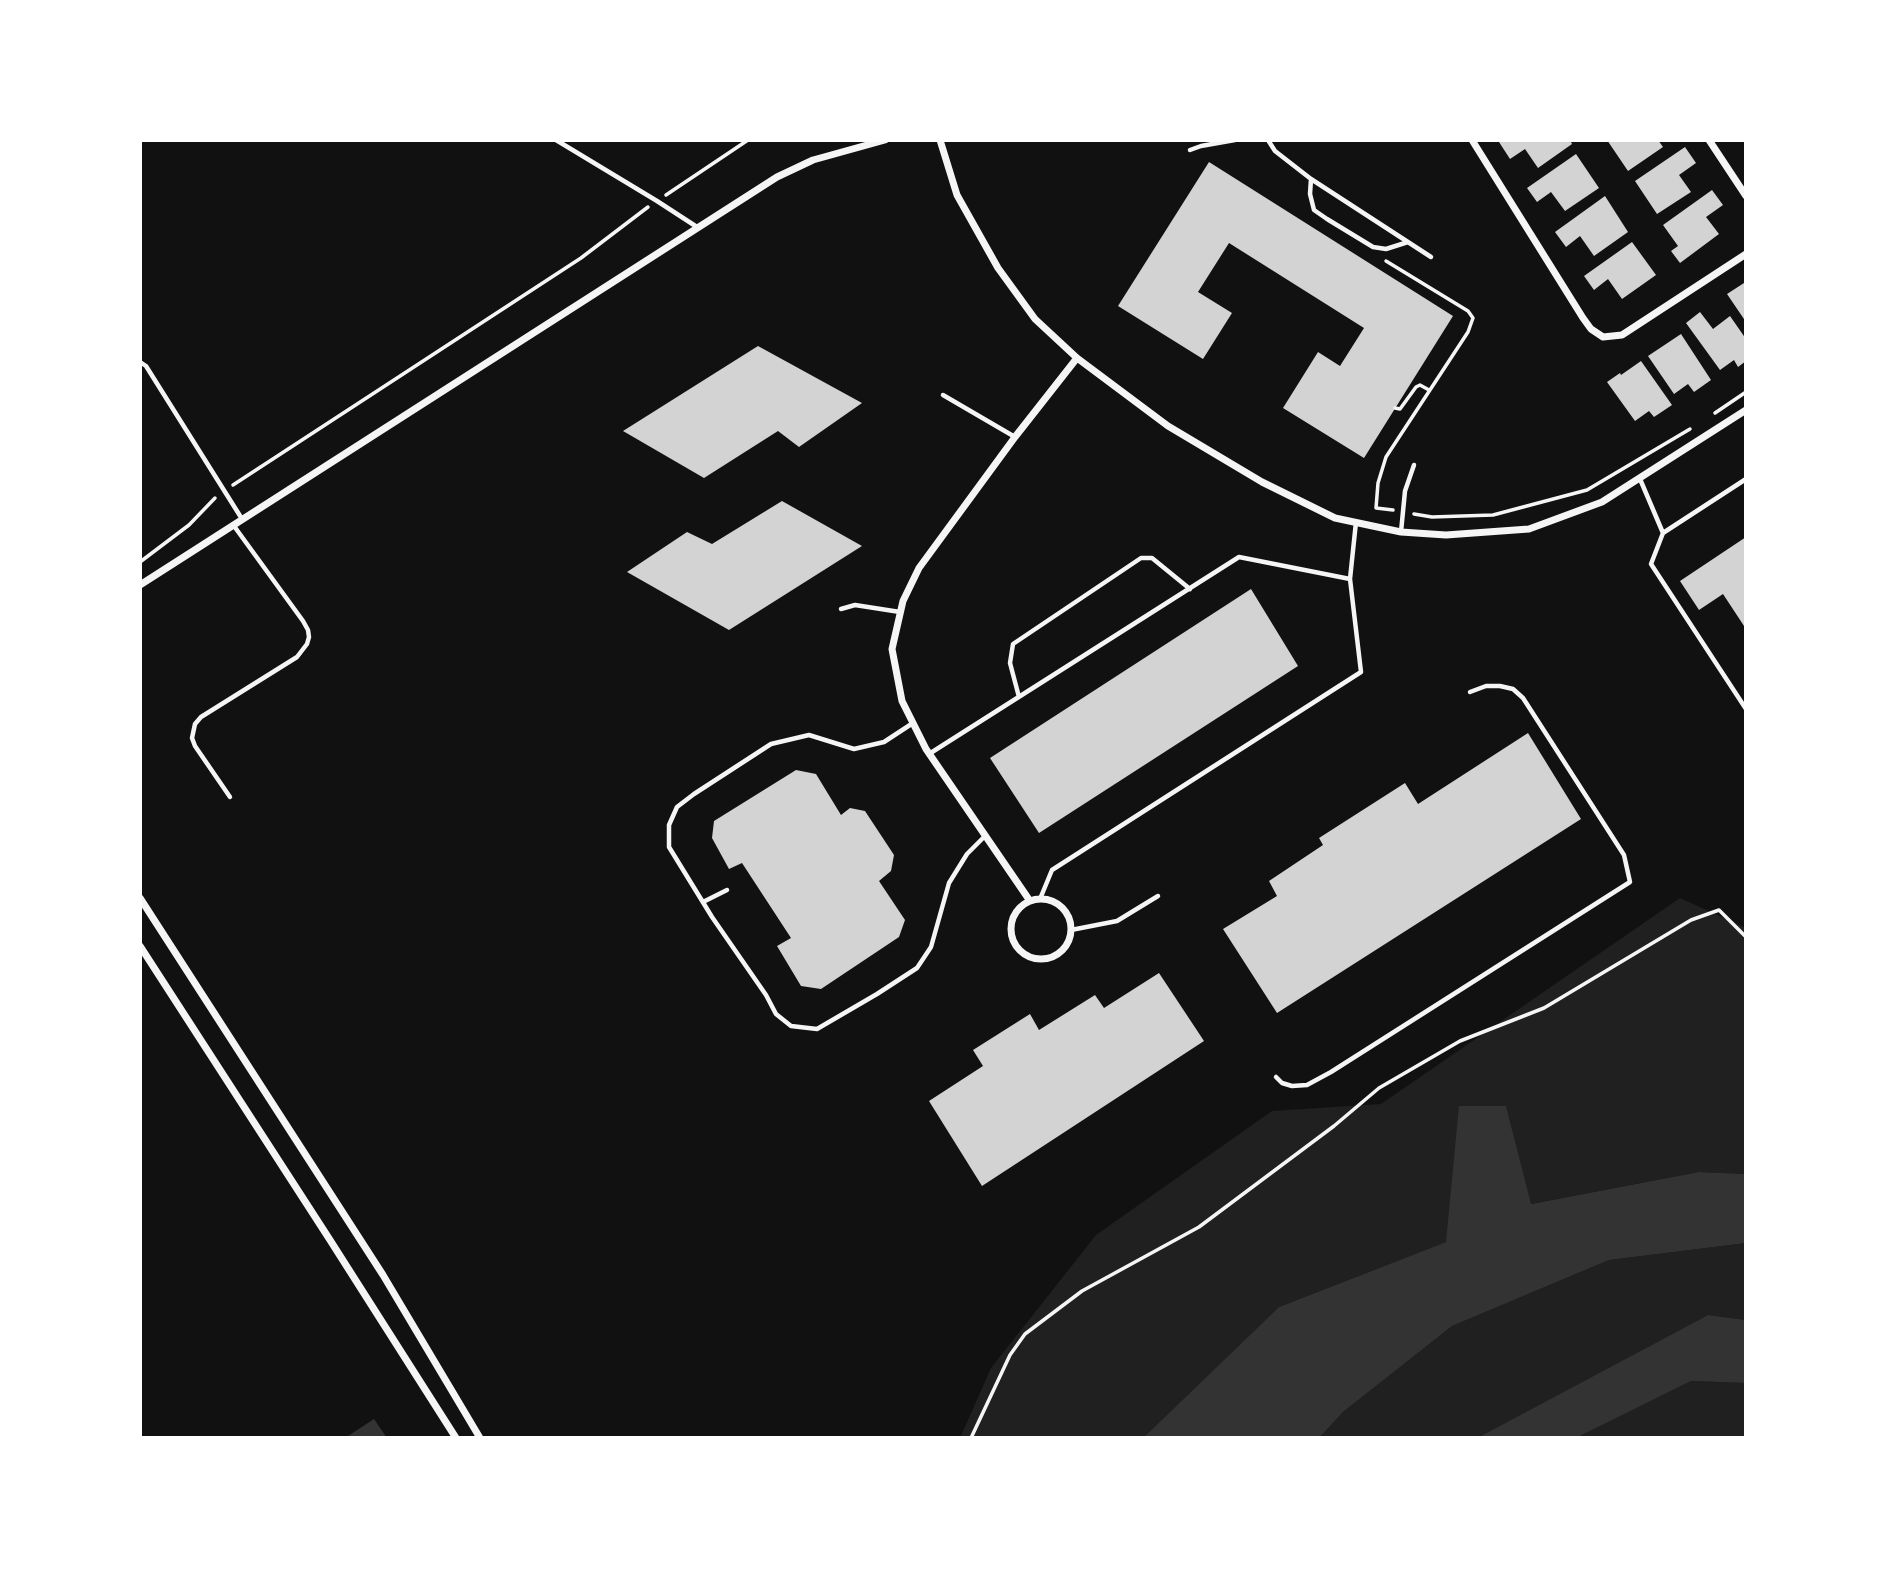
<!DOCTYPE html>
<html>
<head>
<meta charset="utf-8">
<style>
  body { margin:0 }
  #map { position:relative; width:1886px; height:1578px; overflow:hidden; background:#111; font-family:"IBM Plex Serif",serif }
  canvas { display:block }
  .frame { position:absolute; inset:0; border:142px solid #fff; pointer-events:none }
</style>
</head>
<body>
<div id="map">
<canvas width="1886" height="1578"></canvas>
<div class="frame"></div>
</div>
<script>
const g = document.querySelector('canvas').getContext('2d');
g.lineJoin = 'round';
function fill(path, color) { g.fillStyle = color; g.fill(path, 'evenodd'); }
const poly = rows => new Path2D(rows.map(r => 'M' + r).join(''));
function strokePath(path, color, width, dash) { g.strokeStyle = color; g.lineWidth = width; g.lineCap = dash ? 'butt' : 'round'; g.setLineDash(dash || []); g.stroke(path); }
fill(poly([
  [1680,898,1746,928,1746,1174,1699,1172,1530,1204,1506,1106,1446,1242,1279,1307,1143,1438,960,1438,991,1368,1096,1235,1272,1111,1381,1104],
  [1746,1243,1746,1320,1708,1315,1477,1438,1319,1438,1343,1412,1452,1326,1609,1260],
  [1691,1381,1746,1383,1746,1438,1576,1438]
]), '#202020');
fill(poly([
  [1459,1106,1506,1106,1531,1204,1699,1172,1746,1174,1746,1243,1609,1260,1452,1326,1343,1412,1319,1438,1143,1438,1279,1307,1446,1242],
  [1708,1315,1746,1320,1746,1383,1691,1381,1576,1438,1477,1438],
  [374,1419,387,1438,345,1438]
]), '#333');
fill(poly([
  [1502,140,1570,140,1572,144,1538,168,1525,149,1510,159,1499,142],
  [1607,140,1658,140,1663,147,1628,171],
  [1685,147,1696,163,1679,175,1691,192,1657,214,1635,181],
  [1576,154,1599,188,1565,211,1551,192,1537,202,1527,188],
  [1209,162,1453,316,1364,458,1283,408,1318,352,1340,366,1364,328,1229,243,1198,292,1232,313,1203,359,1118,306],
  [1712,190,1723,205,1706,217,1719,234,1680,263,1671,251,1678,246,1663,225],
  [1605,196,1628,232,1594,256,1580,236,1566,247,1555,232],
  [1632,242,1656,275,1622,299,1608,279,1594,290,1584,276],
  [1744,283,1746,285,1746,322,1727,294],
  [1700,312,1713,329,1730,316,1746,339,1746,361,1738,367,1734,360,1720,370,1686,323],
  [1681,334,1711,380,1694,392,1688,384,1674,394,1648,356],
  [758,346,862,403,799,447,778,431,704,478,623,431],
  [1641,361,1672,405,1654,417,1649,411,1635,421,1607,382,1620,373,1621,375],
  [782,501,862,546,729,630,627,572,687,532,712,544],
  [1746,537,1746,629,1723,594,1699,610,1680,581],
  [1251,589,1298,666,1039,833,990,758],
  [1528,733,1581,819,1277,1013,1223,929,1277,896,1269,881,1323,845,1319,838,1405,783,1418,804],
  [796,770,816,774,841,815,850,808,865,811,894,855,891,871,879,881,905,920,899,937,821,989,801,986,777,946,791,938,742,863,729,869,712,838,714,821],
  [1159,973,1204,1041,982,1186,929,1101,983,1066,973,1050,1030,1014,1039,1030,1095,995,1104,1008]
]), '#d3d3d3');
strokePath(poly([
  [666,195,748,140],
  [1386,261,1468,311,1473,318,1468,332,1386,457,1378,483,1376,508,1393,510],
  [1395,408,1400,409,1416,387,1420,385,1429,390],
  [1715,413,1746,392],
  [233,485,581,258,648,207],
  [1414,514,1432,517,1493,515,1587,490,1690,429],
  [140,562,189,525,215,498],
  [971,1438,1010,1355,1025,1334,1082,1291,1199,1227,1334,1126,1379,1088,1460,1041,1544,1008,1691,920,1719,910,1746,937]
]), '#f5f5f5', 3.5);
strokePath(poly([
  [556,140,657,201,697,227],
  [1268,140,1275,151,1311,179,1431,257],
  [1190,150,1201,146,1235,140],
  [1311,179,1310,194,1314,210,1327,219,1373,247,1386,249,1408,242],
  [140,362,146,366,242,519],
  [943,395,1015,437],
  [1640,479,1663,533,1651,564,1746,709],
  [1401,532,1405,491,1414,465],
  [1663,533,1746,479],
  [1350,579,1356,522],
  [841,609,855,605,900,612],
  [1019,697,1010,663,1013,644,1141,558,1152,558,1190,589],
  [913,723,884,742,854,749,809,735,771,744,694,794,677,807,669,825,669,847,712,917,766,995,776,1014,791,1026,817,1029,877,994,917,968,931,947,949,883,967,854,985,836],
  [929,754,1239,557,1350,579,1361,672,1052,870,1040,899],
  [230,797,195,746,192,738,195,724,201,717,297,657,307,644,309,637,308,630,303,621,234,526],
  [703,902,727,890],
  [1071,930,1117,921,1158,896],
  [1276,1077,1282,1083,1292,1086,1307,1085,1331,1072,1630,882,1624,855,1523,698,1513,689,1500,686,1486,686,1470,692]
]), '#f5f5f5', 4.5);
strokePath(poly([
  [940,140,957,195,998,268,1035,319,1077,358,1168,426,1262,482,1335,518,1401,532,1446,535,1529,529,1602,502,1746,410],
  [1472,140,1583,318,1591,329,1603,337,1622,335,1746,254],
  [1709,140,1746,196],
  [140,585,777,177,813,160,885,140],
  [140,898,383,1275,480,1438],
  '1011 929a30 30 0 1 1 60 0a30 30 0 1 1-60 0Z',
  [1030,901,926,749,902,701,892,649,903,601,919,568,1015,437,1077,358],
  [140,946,330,1240,456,1438]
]), '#f5f5f5', 7);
</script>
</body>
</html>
